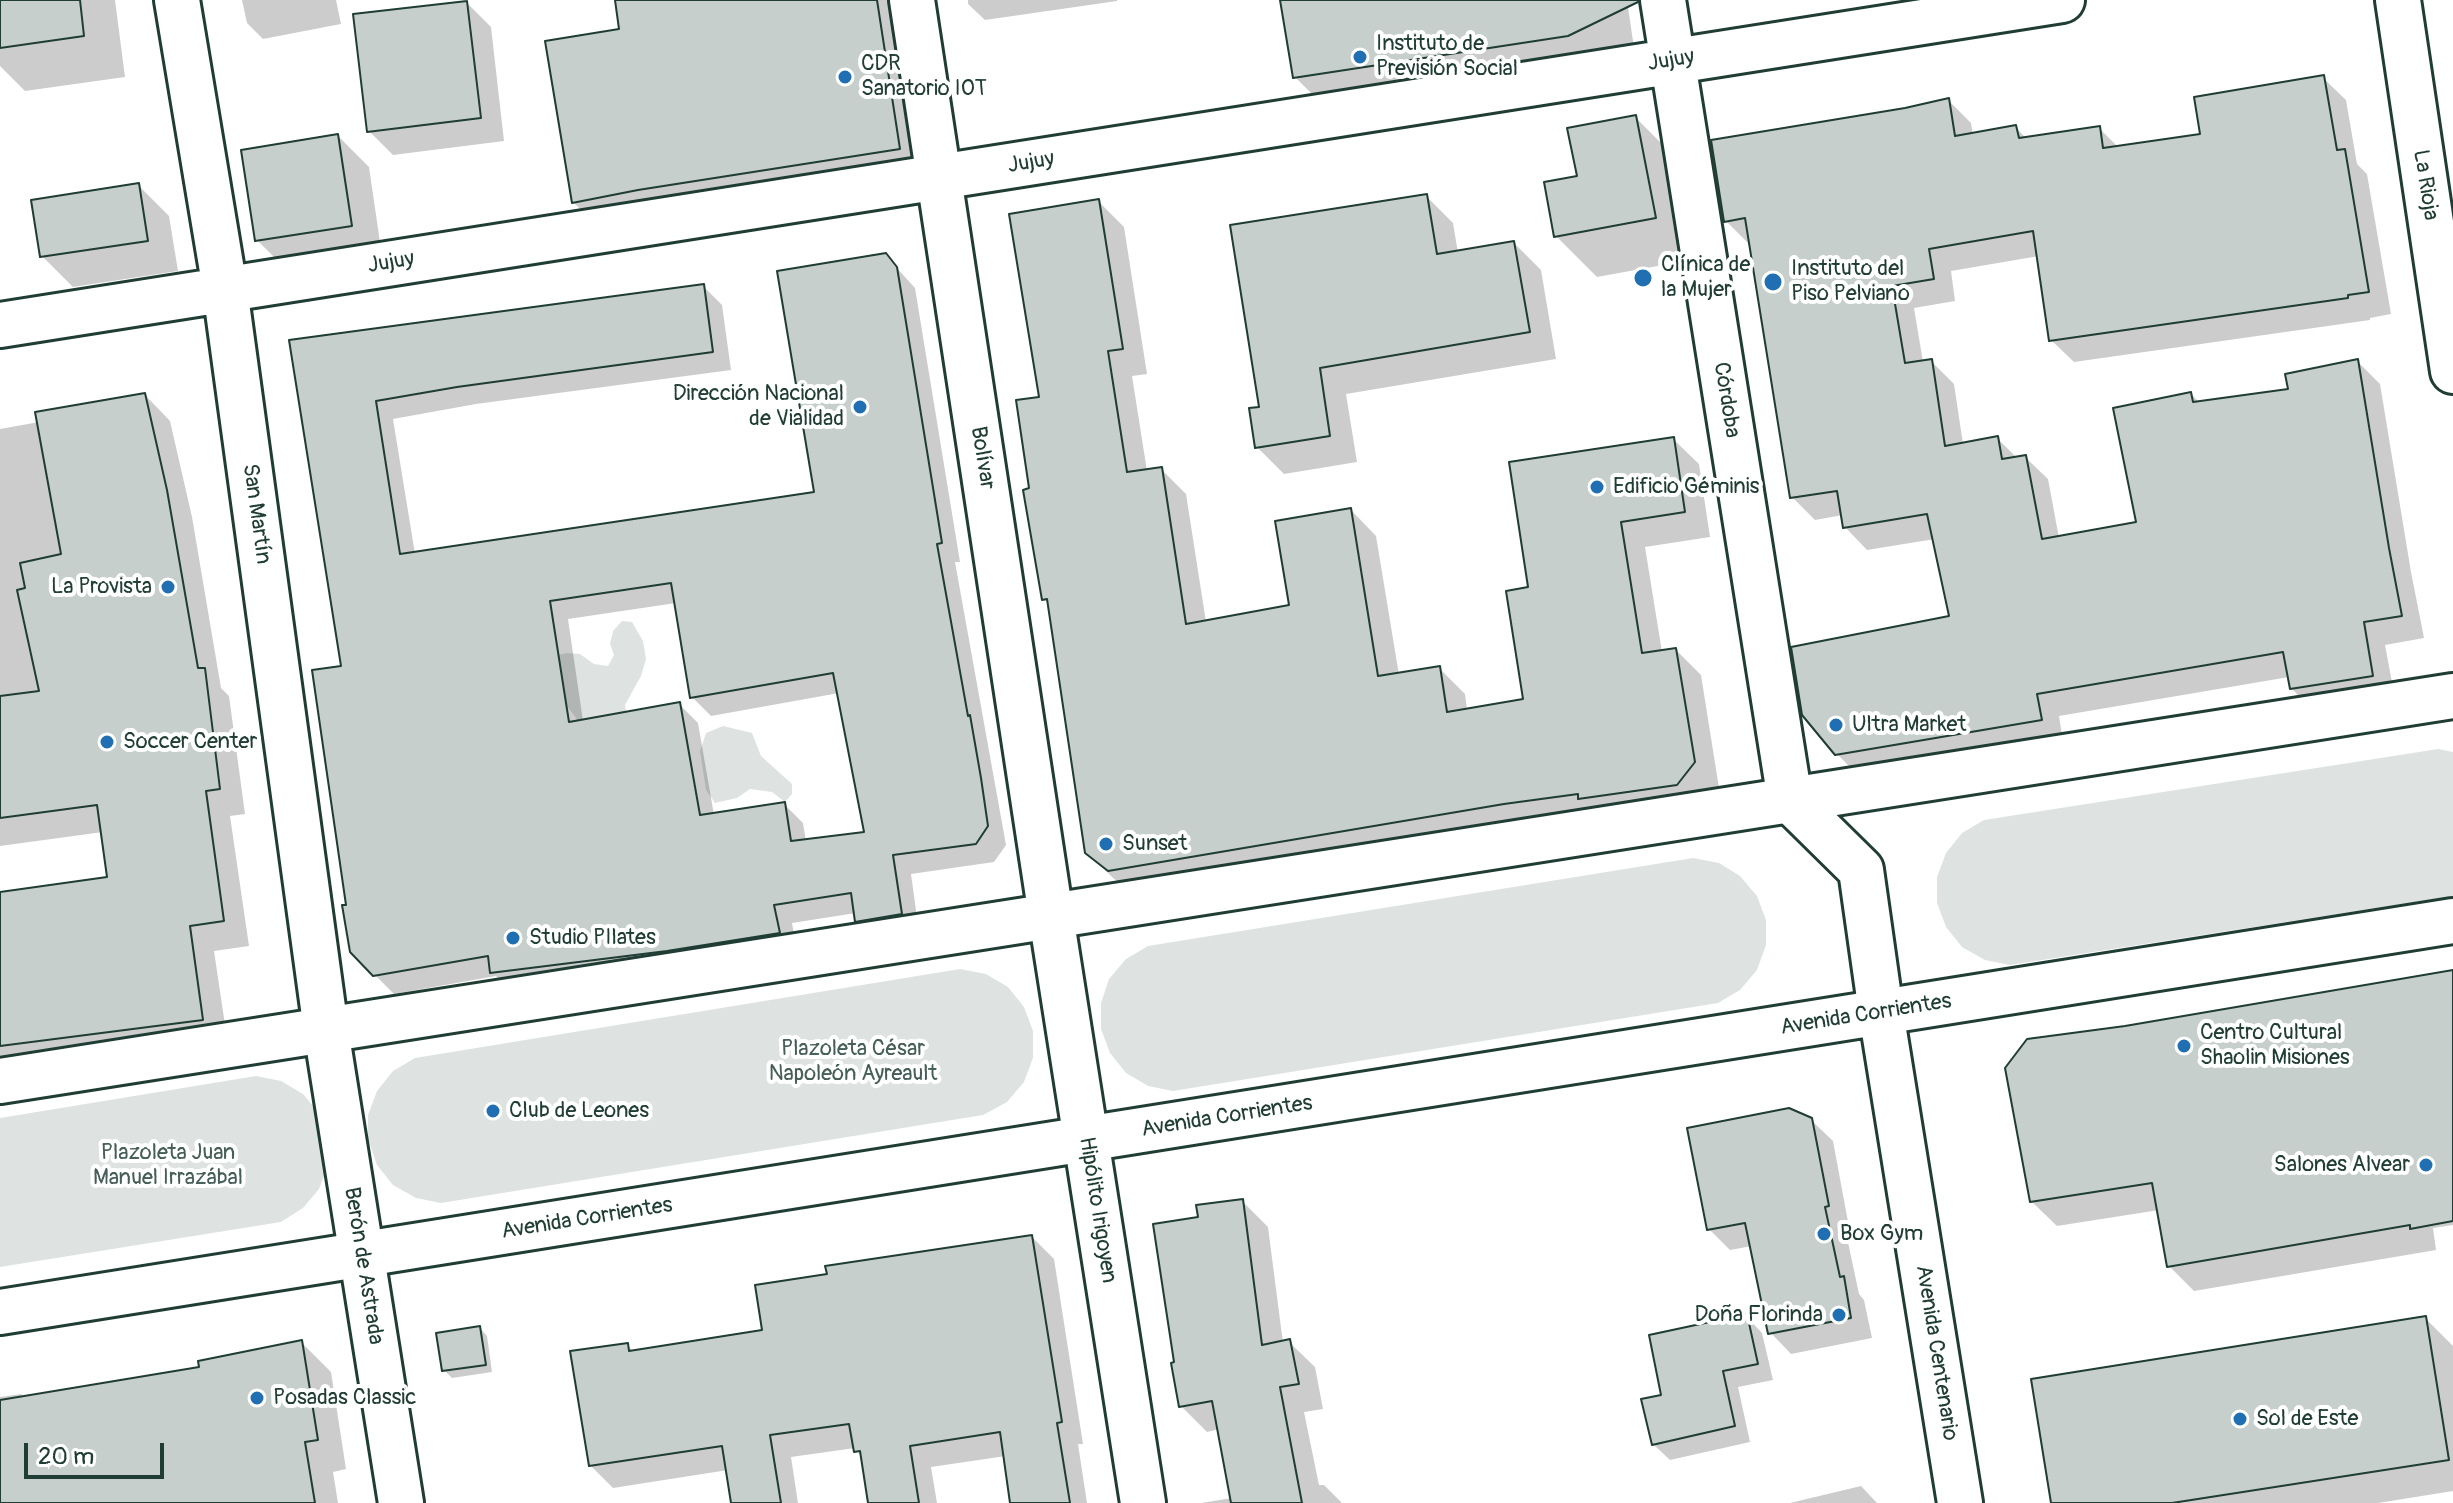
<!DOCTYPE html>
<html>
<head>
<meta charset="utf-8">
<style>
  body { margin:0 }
  #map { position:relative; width:2453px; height:1503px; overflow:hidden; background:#fff; font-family:Pangolin,sans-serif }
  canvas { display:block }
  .scale { position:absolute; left:24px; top:1443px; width:140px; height:36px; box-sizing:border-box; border:4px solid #1f3d34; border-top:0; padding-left:10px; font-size:24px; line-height:28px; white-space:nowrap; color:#1f3d34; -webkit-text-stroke:6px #fff; paint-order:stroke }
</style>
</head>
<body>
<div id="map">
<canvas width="2453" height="1503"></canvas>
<div class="scale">20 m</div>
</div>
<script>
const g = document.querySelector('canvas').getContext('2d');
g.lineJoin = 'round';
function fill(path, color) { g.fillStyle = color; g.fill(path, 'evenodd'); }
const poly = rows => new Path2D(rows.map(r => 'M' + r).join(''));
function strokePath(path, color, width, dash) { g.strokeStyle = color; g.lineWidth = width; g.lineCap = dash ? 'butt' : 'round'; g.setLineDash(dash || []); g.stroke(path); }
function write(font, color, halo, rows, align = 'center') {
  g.font = font + ' Pangolin,sans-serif'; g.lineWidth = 8; g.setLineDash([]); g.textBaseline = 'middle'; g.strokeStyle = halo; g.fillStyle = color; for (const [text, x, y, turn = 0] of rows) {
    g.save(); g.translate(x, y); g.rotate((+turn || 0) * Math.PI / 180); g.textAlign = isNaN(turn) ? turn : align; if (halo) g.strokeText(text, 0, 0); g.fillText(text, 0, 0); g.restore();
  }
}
fill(poly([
  [622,621,632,622,643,641,646,659,641,676,625,705,626,712,635,725,570,729,577,719,566,705,550,657,567,653,580,654,594,664,608,666,614,655,610,644,613,631],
  [723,726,752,733,761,756,792,784,792,794,785,802,772,792,750,789,737,798,715,803,706,790,700,751,706,733],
  [2438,749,2453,752,2453,896,2010,965,1985,960,1962,947,1946,927,1937,903,1937,877,1946,853,1962,833,1984,820],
  [1693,858,1719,863,1740,876,1757,896,1766,920,1766,945,1757,970,1740,990,1718,1003,1173,1091,1148,1086,1126,1073,1110,1053,1101,1029,1101,1003,1109,979,1126,959,1148,946],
  [960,969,986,974,1008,987,1024,1007,1033,1031,1033,1058,1024,1082,1007,1102,983,1115,441,1203,416,1198,393,1185,377,1165,368,1139,368,1115,377,1091,393,1071,415,1058],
  [256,1076,281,1081,303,1094,320,1114,328,1165,319,1189,303,1208,281,1222,0,1267,0,1118]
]), '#dee3e2');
fill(poly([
  [0,0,115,0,125,77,25,91,0,66],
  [242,0,336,0,341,24,263,39,247,23],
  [617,0,901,0,929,179,604,232,573,202,622,31],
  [968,0,1117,0,1117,1,985,20,968,4],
  [1283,0,1627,0,1634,48,1325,107,1295,77],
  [467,3,491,27,504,141,393,155,369,131],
  [2323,78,2346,100,2357,164,2367,174,2391,314,2370,318,2370,320,2074,362,2051,340,2039,256,1951,271,1955,301,1914,308,1923,362,1931,361,1954,384,1963,444,1997,438,2017,458,2025,457,2048,479,2059,538,2139,524,2191,394,2200,403,2290,391,2357,361,2380,384,2411,572,2424,638,2385,645,2395,698,2314,711,2291,688,2289,677,2059,716,2063,742,1859,776,1836,753,1952,618,1935,539,1867,550,1845,527,1843,515,1815,520,1792,497,1751,243,1749,244,1726,221,1905,110,1948,100,1971,123,1973,135,2015,127,2027,139,2099,128,2119,148,2202,135],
  [1635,117,1677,159,1696,259,1597,277,1556,236,1579,178],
  [338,136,369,167,382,256,288,271,257,240],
  [138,185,169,216,178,271,73,287,42,256],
  [1426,196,1453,223,1458,253,1514,243,1541,270,1556,359,1346,394,1357,462,1284,474,1257,447,1262,408],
  [1099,202,1124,227,1147,374,1132,376,1147,471,1161,469,1186,494,1206,622,1292,606,1351,510,1376,536,1399,675,1439,668,1465,694,1467,710,1525,701,1531,589,1673,439,1699,464,1710,537,1645,547,1662,652,1676,650,1701,675,1719,788,1703,810,1136,895,1113,878,1087,852,1049,604,1044,599,1032,490,1041,399],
  [885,255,915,288,960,562,955,562,1006,845,994,862,911,874,919,932,876,939,857,921,856,913,792,923,797,952,511,991,496,976,394,994,375,975,348,906,344,668,291,342,703,286,722,305,731,370,476,404,393,419,415,554,816,494],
  [676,603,692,697,711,716,839,693,866,833,806,841,803,823,784,804,714,815,698,723,679,704,583,721,568,619],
  [145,395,170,421,192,517,221,688,229,696,245,814,230,816,249,946,214,951,228,1045,0,1076,0,895,109,879,103,832,0,846,0,429,39,422],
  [2453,972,2453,1225,2433,1228,2436,1250,2194,1291,2169,1266,2159,1210,2057,1226,2031,1201,2126,1028],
  [1811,1120,1833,1141,1849,1227,1845,1228,1859,1294,1864,1300,1872,1338,1791,1354,1770,1332,1752,1246,1730,1250,1709,1229],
  [1242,1201,1268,1227,1283,1343,1289,1342,1315,1367,1323,1409,1304,1412,1319,1485,1324,1485,1342,1503,1201,1503,1232,1498,1219,1429,1207,1432,1181,1406,1176,1364,1200,1218],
  [1032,1237,1054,1259,1083,1444,1078,1444,1087,1503,1012,1503,1006,1456,931,1467,937,1503,870,1503,863,1459,855,1448,791,1457,798,1503,733,1503,728,1470,613,1488,591,1466,627,1345,634,1352,764,1332,829,1276],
  [1746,1316,1762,1333,1773,1380,1738,1387,1750,1442,1670,1460,1653,1444,1663,1396],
  [2425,1318,2453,1346,2453,1491,2378,1503,2053,1503],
  [480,1328,487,1336,492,1372,452,1378,444,1370],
  [301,1342,331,1372,346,1469,333,1472,338,1503,0,1503,0,1397,21,1394,25,1398,202,1369],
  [1861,1486,1877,1503,1790,1503]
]), '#0003');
const building = poly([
  [0,0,80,0,84,36,0,48,0,0],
  [615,0,877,0,900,149,638,190,572,203,545,41,619,29,615,0],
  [1280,0,1639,0,1638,2,1568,36,1293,78,1280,0],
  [467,1,481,118,367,132,353,14,467,1],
  [2324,75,2337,150,2345,149,2369,292,2348,295,2348,298,2049,341,2033,231,1929,249,1934,279,1892,286,1905,363,1932,359,1945,446,1998,436,2002,459,2026,455,2042,539,2136,522,2113,408,2191,392,2193,402,2288,389,2285,374,2358,359,2389,548,2402,616,2364,622,2373,676,2290,689,2283,652,2037,694,2042,720,1835,755,1802,715,1791,647,1949,616,1927,514,1843,528,1837,491,1790,498,1745,218,1724,222,1711,140,1905,108,1949,98,1955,136,2016,125,2019,138,2100,126,2103,148,2200,134,2194,97,2324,75],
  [1636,115,1656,218,1554,237,1544,182,1577,176,1567,128,1636,115],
  [338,134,352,226,255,241,241,150,338,134],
  [139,183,148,241,40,257,31,200,139,183],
  [1427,194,1437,254,1514,241,1530,332,1320,368,1330,436,1255,448,1249,408,1259,407,1230,225,1427,194],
  [1099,199,1123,349,1108,351,1127,472,1162,467,1186,624,1289,605,1275,521,1351,508,1378,676,1440,666,1447,712,1523,699,1506,591,1528,587,1509,462,1674,437,1685,512,1621,522,1642,653,1676,648,1695,762,1677,785,1578,799,1578,794,1504,804,1108,871,1085,853,1047,599,1042,600,1023,490,1029,488,1016,400,1039,397,1009,214,1099,199],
  [886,253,897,267,942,543,937,544,968,716,970,715,981,778,988,826,976,844,893,855,902,914,855,922,851,893,774,905,780,933,667,951,490,973,488,956,373,976,350,952,342,905,346,905,312,670,341,666,289,340,704,284,713,352,457,387,376,401,400,554,814,492,777,271,886,253],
  [671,583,690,698,833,673,864,832,791,841,785,802,700,815,680,702,569,722,550,601,671,583],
  [145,393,167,490,198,668,205,668,220,789,206,791,224,921,190,926,203,1020,0,1046,0,892,107,877,97,805,0,818,0,696,39,691,17,590,25,588,20,563,61,554,35,412,145,393],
  [2453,970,2453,1221,2410,1229,2410,1225,2167,1267,2152,1183,2030,1202,2005,1068,2027,1039,2125,1026,2453,970],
  [1789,1108,1812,1118,1829,1206,1825,1207,1840,1277,1844,1276,1851,1318,1768,1334,1745,1223,1707,1230,1687,1128,1789,1108],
  [1243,1199,1262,1345,1290,1339,1299,1384,1280,1387,1302,1503,1231,1503,1212,1401,1179,1407,1171,1363,1174,1362,1153,1224,1198,1217,1196,1205,1243,1199],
  [1032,1235,1062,1422,1057,1423,1070,1503,1010,1503,1000,1432,910,1446,919,1503,868,1503,860,1451,854,1452,849,1424,770,1435,781,1503,731,1503,722,1446,589,1466,570,1351,628,1343,629,1351,762,1330,755,1285,827,1274,825,1266,1032,1235],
  [1747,1314,1758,1364,1723,1371,1735,1426,1652,1445,1641,1399,1661,1395,1649,1335,1747,1314],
  [2426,1316,2449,1460,2172,1503,2051,1503,2031,1379,2426,1316],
  [480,1326,486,1365,442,1371,436,1333,480,1326],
  [302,1340,318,1440,305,1442,315,1503,0,1503,0,1400,199,1367,198,1361,302,1340]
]);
fill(building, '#c7cfcc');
strokePath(building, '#1f3d34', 2);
const minor = poly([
  [177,0,225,289,326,1030,401,1503],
  [912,0,1051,916,1143,1503],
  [1663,0,1790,800,1861,870,1881,1012],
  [2398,0,2453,371],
  [0,325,2062,0]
]);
const major = poly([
  [1881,1012,1960,1503],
  [0,1081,2453,696],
  [0,1312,2453,921]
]);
strokePath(minor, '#1f3d34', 50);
strokePath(major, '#1f3d34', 50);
strokePath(minor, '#fff', 44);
strokePath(major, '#fff', 44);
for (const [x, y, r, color] of [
  [1360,57,8,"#1f6fb2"],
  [845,77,8,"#1f6fb2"],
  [1643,278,10,"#1f6fb2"],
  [1773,282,10,"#1f6fb2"],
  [860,407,8,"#1f6fb2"],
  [1597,487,8,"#1f6fb2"],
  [168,587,8,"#1f6fb2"],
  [1836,725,8,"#1f6fb2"],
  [107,742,8,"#1f6fb2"],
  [1106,844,8,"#1f6fb2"],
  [513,938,8,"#1f6fb2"],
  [2184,1046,8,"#1f6fb2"],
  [493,1111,8,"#1f6fb2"],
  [2426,1165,8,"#1f6fb2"],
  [1824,1234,8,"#1f6fb2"],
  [1839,1315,8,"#1f6fb2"],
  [257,1398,8,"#1f6fb2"],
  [2240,1419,8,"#1f6fb2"]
]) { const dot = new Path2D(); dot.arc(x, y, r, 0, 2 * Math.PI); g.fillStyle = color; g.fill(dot); strokePath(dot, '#fff', 3); }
write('22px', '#1f3d34', '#fff', [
  ["Instituto de",1376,44],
  ["Previsión Social",1376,69],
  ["CDR",861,64],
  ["Sanatorio IOT",861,89],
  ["Clínica de",1661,265],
  ["la Mujer",1661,290],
  ["Instituto del",1791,269],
  ["Piso Pelviano",1791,294],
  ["Dirección Nacional",844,394,"right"],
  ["de Vialidad",844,419,"right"],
  ["Edificio Géminis",1613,487],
  ["La Provista",152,587,"right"],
  ["Ultra Market",1852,725],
  ["Soccer Center",123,742],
  ["Sunset",1122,844],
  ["Studio PIlates",529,938],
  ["Centro Cultural",2200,1033],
  ["Shaolin Misiones",2200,1058],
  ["Club de Leones",509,1111],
  ["Salones Alvear",2410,1165,"right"],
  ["Box Gym",1840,1234],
  ["Doña Florinda",1823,1315,"right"],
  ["Posadas Classic",273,1398],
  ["Sol de Este",2256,1419]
], 'left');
write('22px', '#1f3d34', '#fff', [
  ["Jujuy",1671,61,-9],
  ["Jujuy",1031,163,-9],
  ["La Rioja",2425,185,81],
  ["Jujuy",391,263,-9],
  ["Córdoba",1726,400,81],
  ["Bolívar",982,458,81],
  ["San Martín",256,514,82],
  ["Avenida Corrientes",1866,1015,-9],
  ["Avenida Corrientes",1227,1117,-9],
  ["Hipólito Irigoyen",1097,1210,81],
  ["Avenida Corrientes",587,1219,-9],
  ["Berón de Astrada",363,1266,81],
  ["Avenida Centenario",1936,1353,81]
]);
write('22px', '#455e57', '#fff', [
  ["Plazoleta César",853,1049],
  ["Napoleón Ayreault",853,1074],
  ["Plazoleta Juan",168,1153],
  ["Manuel Irrazábal",168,1178]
]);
</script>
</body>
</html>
